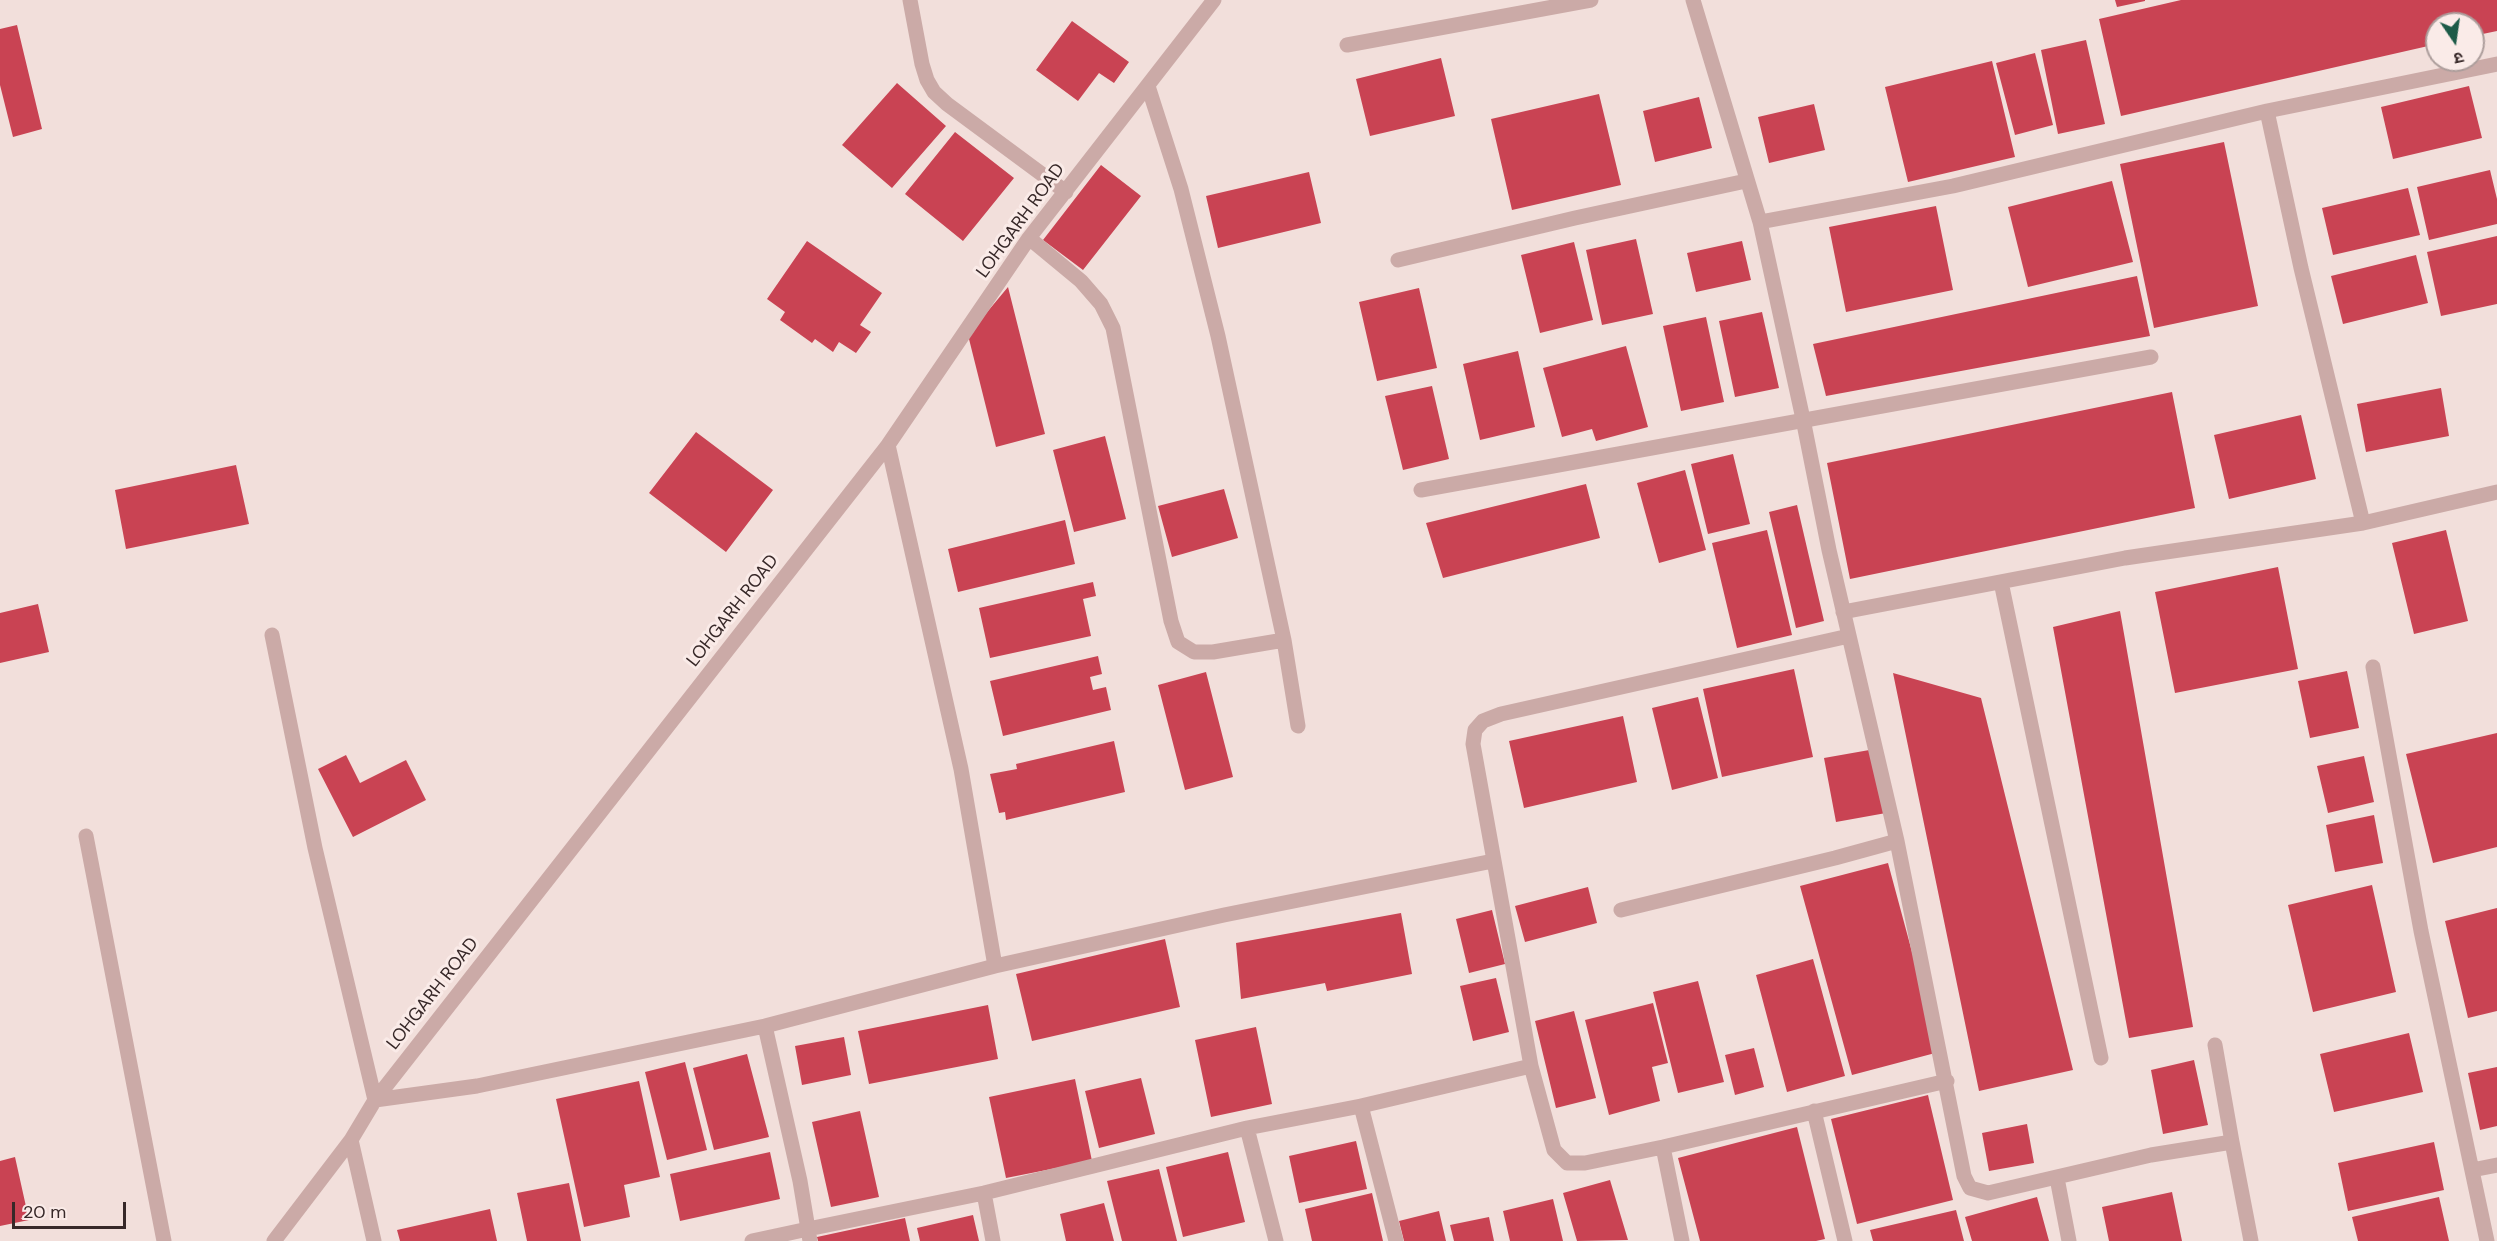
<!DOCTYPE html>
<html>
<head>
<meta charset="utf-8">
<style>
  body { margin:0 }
  #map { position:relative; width:2497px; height:1241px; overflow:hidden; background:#f2dfdb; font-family:"DM Sans","Noto Sans Devanagari",sans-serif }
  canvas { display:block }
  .north { position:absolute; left:2425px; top:12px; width:60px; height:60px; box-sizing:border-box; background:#faebe8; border:2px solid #ac9d9b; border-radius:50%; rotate:167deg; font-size:16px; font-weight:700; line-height:24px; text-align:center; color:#372828 }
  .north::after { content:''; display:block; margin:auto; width:21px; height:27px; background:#1c5a47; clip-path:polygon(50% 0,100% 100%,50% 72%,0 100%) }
  .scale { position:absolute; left:12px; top:1202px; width:114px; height:27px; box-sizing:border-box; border:3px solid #372828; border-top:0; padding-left:8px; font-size:18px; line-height:21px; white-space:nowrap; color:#372828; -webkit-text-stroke:4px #faebe8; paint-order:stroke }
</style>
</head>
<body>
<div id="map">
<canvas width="2497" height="1241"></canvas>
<div class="north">उ</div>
<div class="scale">20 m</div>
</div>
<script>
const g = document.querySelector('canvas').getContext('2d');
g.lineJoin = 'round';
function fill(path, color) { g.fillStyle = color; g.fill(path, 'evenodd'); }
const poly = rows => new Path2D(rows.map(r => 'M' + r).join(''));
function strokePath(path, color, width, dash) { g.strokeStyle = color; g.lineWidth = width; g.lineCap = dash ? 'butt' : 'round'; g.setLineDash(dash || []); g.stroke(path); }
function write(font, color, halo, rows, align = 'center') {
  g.font = font + ' "DM Sans",sans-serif'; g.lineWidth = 6; g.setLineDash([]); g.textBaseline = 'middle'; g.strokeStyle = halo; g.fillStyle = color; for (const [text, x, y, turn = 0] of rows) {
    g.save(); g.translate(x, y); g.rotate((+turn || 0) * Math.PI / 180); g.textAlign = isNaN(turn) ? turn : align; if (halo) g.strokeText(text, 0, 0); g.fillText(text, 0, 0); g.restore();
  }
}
fill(poly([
  [2115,0,2145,0,2145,1,2117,7],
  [2181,0,2497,0,2497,31,2473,36,2473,24,2437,24,2437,44,2121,116,2099,19],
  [1072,21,1129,62,1114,83,1099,73,1078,101,1036,70],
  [17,25,42,129,13,137,0,85,0,29],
  [2086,40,2105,124,2058,134,2041,50],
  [2035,53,2053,125,2015,135,1996,63],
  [1441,58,1455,116,1370,136,1356,79],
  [1992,61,2015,157,1908,182,1885,87],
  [897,83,946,126,892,188,842,145],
  [2469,86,2482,138,2393,159,2381,107],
  [1599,94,1621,185,1512,210,1491,119],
  [1699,97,1712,148,1655,162,1643,111],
  [1814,104,1825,150,1769,163,1758,117],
  [955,132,1014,178,963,241,905,194],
  [2224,142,2258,306,2154,328,2120,164],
  [1101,165,1141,196,1083,270,1043,240],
  [2490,170,2497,199,2497,224,2429,240,2417,187],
  [1309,172,1321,223,1218,248,1206,196],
  [2112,181,2133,262,2028,287,2008,207],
  [2408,188,2420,235,2333,255,2322,208],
  [1936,206,1953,290,1846,312,1829,227],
  [2497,236,2497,304,2441,316,2427,252],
  [1636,239,1653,314,1602,325,1586,250],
  [807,241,882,293,860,325,871,332,856,353,839,342,833,352,815,339,812,343,780,320,785,312,767,299],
  [1742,241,1751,280,1696,292,1687,253],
  [1574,242,1593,320,1540,333,1521,255],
  [2416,255,2428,303,2343,324,2331,276],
  [2137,276,2150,336,1826,396,1813,344],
  [1008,287,1045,434,996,447,968,335],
  [1419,288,1437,368,1377,381,1359,302],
  [1762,312,1779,388,1735,397,1719,321],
  [1706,317,1724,402,1681,411,1663,326],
  [1626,346,1648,427,1596,441,1592,429,1562,437,1543,368],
  [1518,351,1535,427,1480,440,1463,364],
  [1432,386,1449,459,1403,470,1385,396],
  [2441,388,2449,436,2366,452,2357,404],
  [2172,392,2195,508,1850,579,1827,463],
  [2301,415,2316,479,2229,499,2214,435],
  [696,432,773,490,726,552,649,493],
  [1105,436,1126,519,1074,532,1053,450],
  [1733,454,1750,524,1708,534,1691,464],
  [236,465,249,524,126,549,115,490],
  [1685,470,1706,550,1659,563,1637,483],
  [1586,484,1600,538,1443,578,1426,523],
  [1224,489,1238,538,1172,557,1158,506],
  [1797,505,1824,621,1796,628,1769,512],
  [1065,520,1075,564,958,592,948,549],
  [1767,530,1792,635,1737,648,1712,543],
  [2446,530,2468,621,2414,634,2392,543],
  [2278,567,2298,669,2175,693,2155,592],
  [1093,582,1096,596,1083,599,1091,636,990,658,979,608],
  [38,604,49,652,0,663,0,613],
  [2120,611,2193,1027,2129,1038,2053,627],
  [1098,656,1102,674,1090,677,1093,690,1106,687,1111,710,1003,736,990,681],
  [1794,669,1813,757,1722,777,1703,689],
  [2347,671,2359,728,2310,738,2298,681],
  [1206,672,1233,777,1185,790,1158,685],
  [1893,673,1981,698,2073,1070,1979,1091],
  [1698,697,1718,778,1672,790,1652,708],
  [1623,716,1637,782,1524,808,1509,741],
  [2497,733,2497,847,2433,863,2406,754],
  [1114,741,1125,792,1006,820,1005,812,999,813,990,774,1017,769,1016,764],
  [1875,749,1886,813,1836,822,1824,758],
  [346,755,360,783,406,760,426,800,353,837,318,769],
  [2364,756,2374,802,2328,813,2317,766],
  [2374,815,2383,863,2335,872,2326,825],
  [1888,863,1939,1052,1852,1075,1800,886],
  [2372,885,2396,992,2313,1012,2288,905],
  [1588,887,1597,923,1525,942,1515,906],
  [2497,908,2497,1011,2468,1018,2445,921],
  [1492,910,1505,964,1469,973,1456,919],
  [1401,913,1412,974,1327,991,1325,983,1241,999,1236,943],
  [1165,939,1180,1007,1032,1041,1016,974],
  [1813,959,1845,1076,1787,1092,1756,975],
  [1496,978,1509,1032,1473,1041,1460,986],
  [1698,981,1724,1082,1678,1093,1653,992],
  [1653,1003,1668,1063,1652,1067,1660,1101,1609,1115,1585,1020],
  [988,1005,998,1059,869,1084,858,1031],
  [1574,1011,1596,1098,1556,1108,1535,1021],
  [1256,1027,1272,1104,1211,1117,1195,1040],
  [2409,1033,2423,1092,2334,1112,2320,1054],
  [844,1037,851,1075,802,1085,795,1046],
  [1754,1048,1764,1087,1735,1095,1725,1055],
  [747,1054,769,1137,714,1150,693,1068],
  [2194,1060,2208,1125,2163,1134,2151,1070],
  [685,1062,707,1150,667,1160,645,1072],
  [2497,1067,2497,1126,2480,1130,2468,1073],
  [1141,1078,1155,1134,1099,1148,1085,1091],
  [1075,1079,1092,1161,1006,1178,989,1097],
  [639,1081,660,1177,624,1185,630,1217,584,1227,556,1099],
  [1928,1095,1953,1200,1857,1224,1831,1119],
  [860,1111,879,1197,831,1207,812,1122],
  [2027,1124,2034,1163,1989,1171,1982,1133],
  [1797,1127,1825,1239,1816,1241,1700,1241,1678,1158],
  [1356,1141,1367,1189,1299,1203,1289,1156],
  [2434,1142,2444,1190,2348,1211,2338,1163],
  [770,1152,780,1199,680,1221,670,1174],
  [1228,1152,1245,1222,1183,1237,1166,1167],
  [15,1157,29,1220,0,1226,0,1161],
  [1159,1169,1177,1241,1122,1241,1107,1181],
  [1610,1180,1628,1240,1577,1241,1563,1193],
  [569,1183,581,1241,527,1241,517,1193],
  [2172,1192,2182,1241,2109,1241,2102,1207],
  [1372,1193,1383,1241,1312,1241,1305,1209],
  [2037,1197,2049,1241,1972,1241,1965,1217],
  [2439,1197,2449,1241,2358,1241,2352,1217],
  [1553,1199,1563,1241,1510,1241,1503,1211],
  [1104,1203,1114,1241,1066,1241,1060,1214],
  [490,1209,497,1241,400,1241,397,1230],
  [1956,1210,1964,1241,1873,1241,1870,1230],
  [1439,1211,1446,1241,1404,1241,1399,1221],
  [973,1215,979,1241,920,1241,917,1228],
  [1489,1217,1494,1241,1454,1241,1450,1225],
  [905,1218,910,1241,818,1241,817,1237]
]), '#c94353');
strokePath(poly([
  [910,0,922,64,927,80,934,92,947,104,1066,192],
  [1693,0,1760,222,1953,186,2267,111,2497,64],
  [1347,45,1591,0],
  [1148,86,1181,189,1218,336,1284,640,1298,726],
  [2267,111,2301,268,2363,523],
  [1760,222,1803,419,1829,550,1897,841,1964,1176,1970,1188,1988,1193,2151,1155,2232,1142,2251,1241],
  [1029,238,1081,281,1101,304,1113,328,1171,621,1178,642,1194,652,1213,652,1284,640],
  [1398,260,1575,218,1746,181],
  [888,445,961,769,995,966],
  [1421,490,2151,357],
  [2001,582,2101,1058],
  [1843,612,2125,558,2363,523,2497,492],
  [272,635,315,848,375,1100,477,1086,765,1026,995,966,1224,915,1493,861],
  [1849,636,1501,714,1483,721,1475,730,1473,744,1531,1066,1554,1150,1567,1163,1585,1163,1663,1147,1947,1081],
  [2373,667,2421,931,2487,1241],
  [86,836,164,1241],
  [1621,910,1835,858,1897,841],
  [765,1026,800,1181,808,1229,984,1193,1247,1128,1361,1106,1531,1066],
  [2215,1045,2232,1142],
  [1361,1106,1396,1241],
  [1814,1111,1845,1241],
  [1247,1128,1276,1241],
  [351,1140,374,1241],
  [1663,1147,1682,1241],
  [2472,1170,2497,1165],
  [2057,1178,2069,1241],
  [984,1193,993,1241],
  [274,1241,351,1140,375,1100,888,445,1029,238,1214,0],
  [752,1241,808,1229,810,1241]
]), '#cbaaa7', 15);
write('18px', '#372828', '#faebe8', [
  ["LOHGARH ROAD",1021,221,-54],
  ["LOHGARH ROAD",733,611,-52],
  ["LOHGARH ROAD",433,994,-52]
]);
</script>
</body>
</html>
